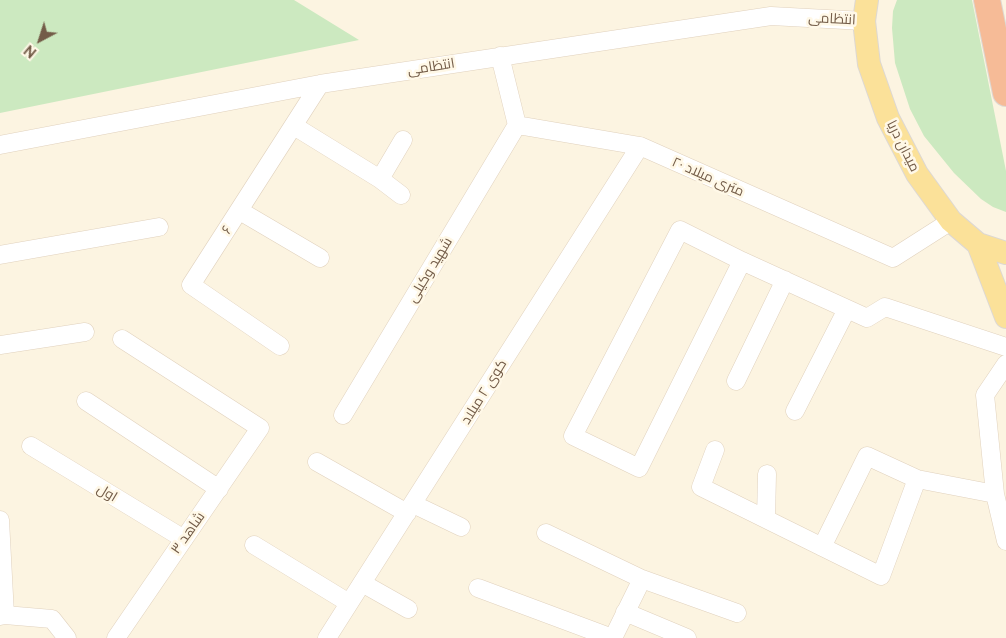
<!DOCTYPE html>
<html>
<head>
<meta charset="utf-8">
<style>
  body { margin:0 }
  #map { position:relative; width:1006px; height:638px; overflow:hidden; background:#fcf4e1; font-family:Raleway,sans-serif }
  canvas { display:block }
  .north { position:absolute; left:15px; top:15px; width:50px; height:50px; -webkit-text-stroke:4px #fff8e7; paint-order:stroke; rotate:220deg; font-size:14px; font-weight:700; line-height:20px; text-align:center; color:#735c48 }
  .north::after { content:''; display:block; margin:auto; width:18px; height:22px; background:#735c48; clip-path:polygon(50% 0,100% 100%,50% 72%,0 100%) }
</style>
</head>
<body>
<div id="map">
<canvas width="1006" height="638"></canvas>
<div class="north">N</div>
</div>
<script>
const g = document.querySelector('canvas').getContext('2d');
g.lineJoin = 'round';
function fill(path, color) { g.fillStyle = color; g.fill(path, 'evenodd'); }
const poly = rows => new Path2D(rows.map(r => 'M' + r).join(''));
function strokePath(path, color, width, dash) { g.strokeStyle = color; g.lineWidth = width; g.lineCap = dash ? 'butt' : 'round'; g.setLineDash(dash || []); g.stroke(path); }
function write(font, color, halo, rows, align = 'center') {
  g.font = font + ' Raleway,Cairo,sans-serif'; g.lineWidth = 5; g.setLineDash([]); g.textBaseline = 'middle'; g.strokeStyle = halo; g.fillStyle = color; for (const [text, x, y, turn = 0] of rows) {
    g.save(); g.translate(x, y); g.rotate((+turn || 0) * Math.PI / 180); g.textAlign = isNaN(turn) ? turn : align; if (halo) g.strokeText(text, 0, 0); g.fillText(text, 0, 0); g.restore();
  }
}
fill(poly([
  [0,0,294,0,359,40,0,113],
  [897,0,972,0,1006,171,1006,212,993,207,981,199,954,173,924,136,910,109,895,63,892,28,893,11]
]), '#cce9c0');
const minor = poly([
  [500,56,517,125,640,146,893,258,951,221],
  [294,126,380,179,401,195],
  [0,145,320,84,771,16,864,21],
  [380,179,403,140],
  [240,211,320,258],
  [0,255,159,227],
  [742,261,639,468,573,436,680,230,742,261,867,318,885,307,1006,347],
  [0,345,85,332],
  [280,346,191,285,320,84],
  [1006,364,985,395,995,494,1006,541],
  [736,381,785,280],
  [86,401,219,489],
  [795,411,847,309],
  [343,415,517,125],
  [31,446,184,539],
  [715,450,701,487,881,576,917,479],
  [317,462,407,513],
  [413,504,461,527],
  [766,519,767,474],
  [0,520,5,615],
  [546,533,642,579,737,613],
  [254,545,349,603],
  [822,547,867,456,917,479,995,494],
  [362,583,408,609],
  [478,588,612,638],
  [625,612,687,638],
  [0,616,5,615,52,619,67,638],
  [116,638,260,428,122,339],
  [327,638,640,146],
  [613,638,642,579]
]);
const major = poly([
  [867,0,864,21,869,64,888,118,917,174,951,221,978,244,1006,253],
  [978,244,1006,317]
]);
const highway = poly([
  [987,0,1006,93]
]);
strokePath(minor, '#e0d1bd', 19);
strokePath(major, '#ddd8d3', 24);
strokePath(highway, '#ddd8d3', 28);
strokePath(minor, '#fff', 18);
strokePath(major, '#fbe199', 22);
strokePath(highway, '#f6bb97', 26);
write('14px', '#735c48', '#fff8e7', [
  ["انتظامی",832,19,3],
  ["انتظامی",431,67,-9],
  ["میدان دریا",903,146,63],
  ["۲۰ متری میلاد",708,177,24],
  ["۶",227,230,-57],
  ["شهید وکیلی",430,270,-59],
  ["کوی ۲ میلاد",484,392,-58],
  ["اول",107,493,31],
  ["شاهد ۳",188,533,-55]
]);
</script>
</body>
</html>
